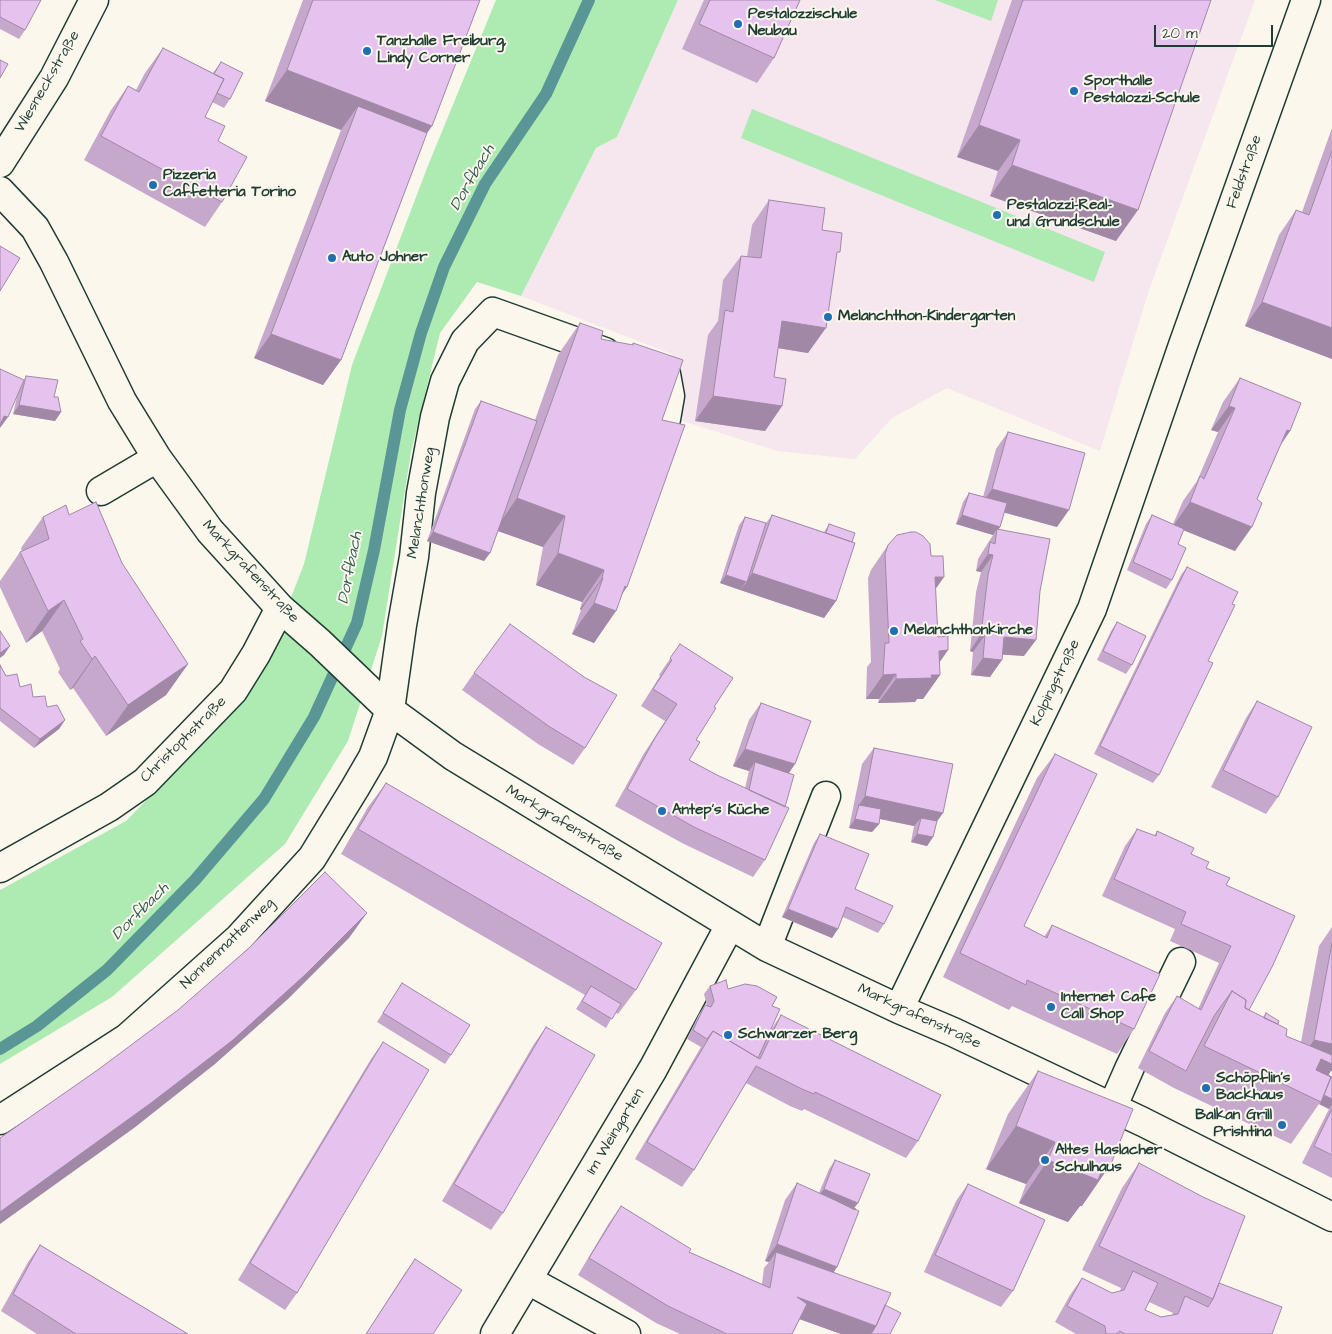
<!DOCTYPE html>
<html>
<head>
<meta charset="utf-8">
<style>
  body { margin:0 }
  #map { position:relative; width:1332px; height:1334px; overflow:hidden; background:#fbf7ec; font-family:"Architects Daughter",sans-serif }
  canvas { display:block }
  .scale { position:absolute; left:1154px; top:25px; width:119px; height:22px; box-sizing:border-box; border:2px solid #1f3d34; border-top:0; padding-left:6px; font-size:15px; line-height:18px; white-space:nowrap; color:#1f3d34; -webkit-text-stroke:4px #fbf7ec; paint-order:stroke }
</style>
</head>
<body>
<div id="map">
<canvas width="1332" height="1334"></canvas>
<div class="scale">20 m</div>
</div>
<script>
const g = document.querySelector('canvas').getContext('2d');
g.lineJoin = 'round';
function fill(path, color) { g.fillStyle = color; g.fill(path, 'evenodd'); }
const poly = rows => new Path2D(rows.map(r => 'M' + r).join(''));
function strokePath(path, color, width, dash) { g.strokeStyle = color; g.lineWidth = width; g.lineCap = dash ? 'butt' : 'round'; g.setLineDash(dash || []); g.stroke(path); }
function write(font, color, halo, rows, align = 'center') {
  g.font = font + ' "Architects Daughter",sans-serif'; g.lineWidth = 4; g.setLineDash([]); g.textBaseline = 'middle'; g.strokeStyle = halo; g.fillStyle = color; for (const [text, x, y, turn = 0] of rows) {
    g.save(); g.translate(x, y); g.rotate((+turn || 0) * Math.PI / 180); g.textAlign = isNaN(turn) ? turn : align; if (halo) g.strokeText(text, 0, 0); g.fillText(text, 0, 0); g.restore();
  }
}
fill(poly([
  [678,0,1255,0,1148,293,1100,451,947,388,892,418,855,459,777,451,683,421,672,354,521,296,596,148,617,137]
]), '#f5e7ed');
fill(poly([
  [496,0,678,0,617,137,596,148,521,296,477,282,440,333,411,452,382,636,348,741,285,844,112,997,0,1064,0,890,126,821,236,708,272,646,304,564,352,365,429,163],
  [935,0,998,0,991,21],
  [752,109,1105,252,1094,282,741,138]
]), '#adebb3');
strokePath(poly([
  [0,1049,37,1026,107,970,195,880,264,799,314,717,357,623,374,550,400,410,421,333,444,267,485,184,546,94,589,0]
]), '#5a9696', 12);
const minor = poly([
  [0,163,54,78,94,0],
  [0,191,35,228,54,262,122,401,157,458,210,531,280,608,320,643,390,710,453,756,767,947,899,1009,953,1032,1143,1122,1332,1217],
  [655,370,666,374,670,396,666,419],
  [101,491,157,458],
  [0,868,109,807,145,782,233,691,256,654,280,608],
  [767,947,826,796],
  [899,1009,1092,609,1183,345,1306,0],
  [1112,1108,1130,1067,1181,962],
  [0,1120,127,1038,239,938,312,858,355,788,373,757,390,710,402,625,414,557,421,493,435,417,445,381,465,341,493,312,605,352],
  [528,1280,626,1334],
  [495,1334,653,1069,730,925]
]);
strokePath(minor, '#1f3d34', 31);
strokePath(minor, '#fbf7ec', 28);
fill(poly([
  [0,0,25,30,19,39,0,29],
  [303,0,480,0,432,126,427,133,341,360,323,385,254,358,341,130,265,101],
  [704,0,800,0,774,58,757,83,682,49],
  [1012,0,1211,0,1116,241,990,196,998,171,957,157],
  [163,48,213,73,221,62,230,99,224,108,212,102,205,117,218,141,222,202,205,227,84,160,111,110,128,86,136,90,145,73],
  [1332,128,1332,359,1245,326,1279,235,1296,210,1302,212],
  [769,200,822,230,836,257,808,353,778,348,774,377,782,406,765,431,695,421,708,335,718,321,723,280,741,256,747,257,752,225],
  [580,323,601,339,632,345,633,343,662,420,622,595,594,643,572,634,581,610,580,609,582,602,536,585,543,547,498,531,490,553,484,561,427,541,475,409,481,401,535,420,558,355],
  [26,376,54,397,61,412,55,421,13,414,18,392],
  [1240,378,1290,431,1280,446,1235,551,1183,530,1178,544,1172,580,1166,589,1127,570,1146,524,1152,515,1173,524,1183,501,1197,481,1218,432,1211,430,1223,402],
  [1008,432,1057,527,1004,512,998,529,1024,656,1002,654,990,677,971,675,973,652,970,651,976,592,981,572,976,571,978,559,993,535,956,524,963,502,969,493,983,497,996,449],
  [69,515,122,563,188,664,166,695,106,736,73,688,70,690,58,672,60,669,42,631,26,643,0,587,0,581,20,552,22,552,21,548,43,517],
  [772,515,824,532,829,524,836,601,824,618,720,583,739,525,745,517,766,523],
  [888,545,931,556,944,577,935,589,938,637,948,650,939,662,940,675,923,699,917,699,915,702,878,703,879,699,866,699,867,667,871,662,868,578,871,570],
  [1187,567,1208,661,1159,775,1153,783,1094,754,1181,575],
  [1117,622,1132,665,1126,674,1097,660,1111,631],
  [680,644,714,707,696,740,689,760,717,775,745,788,749,771,733,766,749,720,761,703,795,764,789,773,765,860,753,877,682,843,615,806,643,755,665,721,641,706,660,676,659,675],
  [0,665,6,676,33,697,65,720,59,729,34,748,0,721],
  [474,673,585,748,573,765,538,744,462,690],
  [1257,701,1278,797,1266,814,1211,787,1246,718],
  [874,748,937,821,933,837,927,846,911,842,914,826,879,819,879,824,872,832,849,828,862,764],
  [1055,754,1024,926,1044,937,1052,925,1134,1029,1117,1054,1012,1006,1009,1010,943,977,1037,778],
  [386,783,636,990,618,1014,615,1012,606,1028,576,1009,585,995,341,854,368,807],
  [1137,829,1154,836,1157,831,1191,854,1226,885,1249,1010,1263,1017,1266,1013,1278,1024,1286,1036,1301,1042,1319,946,1332,927,1332,1071,1331,1071,1328,1076,1332,1077,1332,1178,1302,1163,1329,1109,1319,1104,1291,1144,1174,1088,1138,1068,1165,1013,1177,996,1198,1009,1219,963,1170,941,1175,929,1102,896,1125,846],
  [820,834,855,889,884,924,878,933,843,917,832,938,782,917,814,843],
  [402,983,451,1055,445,1064,377,1022],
  [710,986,728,989,772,1006,772,1028,781,1015,918,1141,906,1158,804,1109,802,1111,790,1106,746,1083,694,1170,682,1187,635,1159,701,1047,687,1039,699,1014,705,1005,707,1006,704,994],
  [546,1027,503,1213,491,1230,442,1201,534,1044],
  [383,1042,297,1293,285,1310,238,1280,371,1059],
  [1038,1071,1082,1206,1080,1206,1068,1222,1019,1203,1026,1184,986,1169,1008,1114],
  [835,1160,854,1209,837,1267,834,1272,885,1305,890,1334,841,1334,800,1319,792,1334,680,1334,656,1323,578,1275,609,1223,621,1206,689,1252,762,1284,764,1268,769,1262,765,1261,785,1200,797,1183,819,1193,829,1169],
  [1139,1163,1219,1283,1272,1334,1076,1334,1055,1322,1070,1295,1082,1278,1112,1293,1120,1291,1121,1288,1082,1270,1122,1188],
  [1149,1302,1173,1313,1172,1315,1161,1317,1145,1310],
  [968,1184,1013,1291,1001,1307,924,1272,956,1201],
  [40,1245,188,1334,37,1334,1,1311,28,1262],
  [415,1259,433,1334,366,1334,403,1276]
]), '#c6a8cd');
fill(poly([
  [287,70,432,126,410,157,358,106,341,130,265,101],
  [979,125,1020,140,998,171,957,157],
  [1012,165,1138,210,1116,241,990,196],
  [1262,302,1332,328,1332,359,1245,326],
  [782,321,826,328,808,353,765,346],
  [271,334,341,360,323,385,254,358],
  [713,396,782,406,765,431,695,421],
  [19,405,61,412,55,421,13,414],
  [1229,406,1235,408,1218,432,1211,430],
  [4,416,8,417,0,428,0,422],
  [1287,430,1290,431,1273,456],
  [992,489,1069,510,1057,527,980,506],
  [517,498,565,516,543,547,495,530],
  [1190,502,1252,527,1235,551,1173,526],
  [962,515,1000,527,997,532,997,529,993,535,956,524],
  [433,532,490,553,484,561,427,541],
  [558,553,604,570,582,602,536,585],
  [988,554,993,555,981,572,976,571],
  [752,573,836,601,824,618,740,590],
  [726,575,747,582,740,590,720,583],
  [935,577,944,577,927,601],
  [602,578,603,578,581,610,580,609],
  [625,586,627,587,612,609,616,611,594,643,572,634,594,603],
  [64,600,42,631,26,643,48,611],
  [981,634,985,635,973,652,970,651],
  [1004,637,1036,640,1024,656,992,654],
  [10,646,4,655,0,658,0,653],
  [948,650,931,675,939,651],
  [95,656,73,688,70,690,92,659],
  [983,658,1002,660,990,677,971,675],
  [188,664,166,695,106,736,128,705],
  [896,674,879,699,866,699,883,675],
  [931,675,940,675,923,699,917,699,915,702,878,703,896,679],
  [65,720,59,729,34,748,40,739],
  [745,749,795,764,783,781,755,762,749,771,733,766],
  [865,796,943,813,931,830,921,818,914,826,857,814,859,805],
  [855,819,879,824,872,832,849,828],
  [917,834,933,837,927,846,911,842],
  [788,909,838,929,832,938,782,917],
  [367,913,349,938,288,999,215,1064,134,1128,0,1224,0,1212],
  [1314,1040,1332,1044,1332,1071,1331,1071,1316,1092,1332,1099,1332,1105,1329,1109,1319,1104,1321,1102,1297,1065],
  [1016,1126,1055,1142,1026,1184,986,1169],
  [1048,1160,1105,1162,1111,1164,1082,1206,1080,1206,1068,1222,1019,1203],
  [824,1189,858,1203,852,1211,817,1198],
  [777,1244,837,1267,825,1284,776,1252,769,1262,765,1261],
  [797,1297,876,1326,871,1334,841,1334,785,1314]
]), '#a188a7');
const building = poly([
  [0,0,41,0,25,30,0,17,0,0],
  [313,0,480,0,432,126,287,70,313,0],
  [710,0,800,0,774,58,699,24,710,0],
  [1023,0,1211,0,1138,210,1012,165,1020,140,979,125,1023,0],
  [163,48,224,79,205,117,225,126,218,141,247,157,222,202,101,136,128,86,139,92,163,48],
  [0,60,8,64,0,78,0,60],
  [221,62,243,73,230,99,217,93,224,79,214,74,221,62],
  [358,106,427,133,341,360,271,334,358,106],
  [1332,151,1332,328,1262,302,1296,210,1309,215,1332,151],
  [769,200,825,208,822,230,842,233,840,252,837,252,826,328,782,321,774,377,786,379,782,406,713,396,725,310,733,312,741,256,761,258,769,200],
  [0,246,20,258,0,291,0,246],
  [580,323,603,331,601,339,633,345,633,343,683,360,662,420,685,425,627,587,625,586,616,611,594,603,603,578,602,578,604,570,558,553,565,516,517,498,580,323],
  [0,369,24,380,8,417,4,416,0,425,0,369],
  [26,376,58,380,54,397,58,397,61,412,19,405,26,376],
  [1240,378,1301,403,1290,431,1287,430,1257,499,1262,503,1252,527,1190,502,1200,476,1204,479,1235,408,1229,406,1240,378],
  [481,401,537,421,490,553,433,532,481,401],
  [1008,432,1085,453,1069,510,992,489,1008,432],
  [969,493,1007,503,1000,527,962,515,969,493],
  [96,502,122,563,188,664,128,705,95,656,92,659,80,641,83,639,64,600,48,611,20,552,49,539,43,517,66,505,69,515,96,502],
  [772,515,855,543,836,601,752,573,772,515],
  [1152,515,1184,529,1178,544,1186,548,1172,580,1133,562,1152,515],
  [745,517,766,523,747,582,726,575,745,517],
  [829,524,855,533,852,542,826,533,829,524],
  [997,529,1050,539,1040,591,1036,640,1004,637,1002,660,983,658,985,635,981,634,988,575,993,555,988,554,990,542,995,544,997,529],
  [911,532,916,532,923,536,930,544,931,556,943,556,944,577,935,577,938,637,948,636,948,650,939,651,940,675,931,675,932,678,896,679,896,674,883,675,885,643,889,643,885,554,888,545,897,535,911,532],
  [1187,567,1238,592,1232,604,1235,605,1208,661,1213,663,1159,775,1100,746,1187,567],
  [1117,622,1146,636,1132,665,1103,651,1117,622],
  [510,624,584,677,617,695,585,748,550,727,474,673,510,624],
  [0,631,10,646,0,653,0,631],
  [680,644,733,678,714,707,716,708,696,740,700,742,689,760,717,775,789,808,765,860,694,827,627,789,655,738,677,704,653,689,672,660,670,658,680,644],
  [0,665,6,676,17,674,20,687,31,684,33,697,45,696,47,707,57,705,65,720,40,739,0,708,0,665],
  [1257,701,1312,727,1278,797,1223,770,1257,701],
  [761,703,811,721,795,764,745,749,761,703],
  [874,748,953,764,943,813,865,796,874,748],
  [1055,754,1097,774,1024,926,1047,938,1052,925,1160,974,1134,1029,1027,980,1026,985,960,953,1055,754],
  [755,762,794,775,785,807,749,790,755,762],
  [386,783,662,943,636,990,358,829,386,783],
  [859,805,881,809,879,824,855,819,859,805],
  [921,818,937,821,933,837,917,834,921,818],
  [1137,829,1156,836,1157,831,1194,848,1191,854,1209,862,1206,868,1230,878,1226,885,1295,916,1273,965,1249,1010,1245,1008,1246,1000,1232,991,1214,1016,1186,1071,1149,1051,1177,996,1201,1010,1231,946,1181,924,1186,912,1114,879,1137,829],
  [820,834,869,854,855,889,893,906,884,924,846,907,838,929,788,909,820,834],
  [325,872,367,913,306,974,233,1040,151,1103,0,1212,0,1138,99,1069,178,1010,249,948,325,872],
  [1332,943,1332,1044,1314,1040,1332,943],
  [726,980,728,989,745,984,757,986,777,997,772,1006,780,1009,758,1058,713,1031,707,1039,693,1030,705,1005,711,1007,714,1001,710,986,726,980],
  [402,983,470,1025,451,1055,383,1013,402,983],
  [591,986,621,1004,612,1019,582,1001,591,986],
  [1232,991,1246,1000,1245,1008,1287,1029,1286,1036,1332,1055,1332,1064,1321,1059,1316,1070,1331,1077,1321,1102,1204,1046,1232,991],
  [1266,1013,1279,1021,1278,1024,1264,1018,1266,1013],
  [781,1015,941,1095,918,1141,815,1092,814,1094,802,1089,756,1066,694,1170,647,1142,713,1031,760,1059,781,1015],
  [546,1027,595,1055,503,1213,454,1184,546,1027],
  [383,1042,429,1070,297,1293,250,1263,383,1042],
  [1038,1071,1133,1109,1111,1164,1105,1162,1098,1180,1048,1160,1055,1142,1016,1126,1038,1071],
  [1328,1075,1332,1077,1332,1099,1324,1095,1331,1077,1328,1075],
  [1332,1109,1332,1155,1314,1146,1332,1109],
  [835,1160,870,1174,858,1203,824,1189,835,1160],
  [1139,1163,1203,1197,1245,1216,1213,1299,1099,1246,1139,1163],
  [797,1183,859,1211,837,1267,777,1244,797,1183],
  [968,1184,1045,1220,1013,1291,935,1255,968,1184],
  [837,1200,856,1209,855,1210,837,1201,837,1200],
  [621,1206,691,1249,689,1252,770,1288,776,1252,891,1293,876,1326,797,1297,807,1304,792,1334,727,1334,668,1306,589,1258,621,1206],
  [40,1245,188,1334,76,1334,13,1294,40,1245],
  [415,1259,462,1290,433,1334,366,1334,415,1259],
  [1133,1271,1158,1283,1145,1310,1161,1317,1178,1314,1185,1296,1208,1307,1213,1299,1219,1283,1282,1307,1272,1334,1125,1334,1120,1331,1116,1334,1106,1334,1105,1326,1067,1306,1082,1278,1112,1293,1124,1290,1133,1271],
  [885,1305,901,1313,890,1334,871,1334,876,1326,885,1305]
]);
fill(building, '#e6c3ee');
strokePath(building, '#a188a7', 1);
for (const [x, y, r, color] of [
  [738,24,5,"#1f6fb2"],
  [367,51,5,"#1f6fb2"],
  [1074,91,5,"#1f6fb2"],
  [153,185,5,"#1f6fb2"],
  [997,215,5,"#1f6fb2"],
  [332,258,5,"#1f6fb2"],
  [828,317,5,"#1f6fb2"],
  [894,631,5,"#1f6fb2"],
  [662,811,5,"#1f6fb2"],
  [1051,1007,5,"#1f6fb2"],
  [728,1035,5,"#1f6fb2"],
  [1206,1088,5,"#1f6fb2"],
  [1282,1125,5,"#1f6fb2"],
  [1045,1160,5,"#1f6fb2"]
]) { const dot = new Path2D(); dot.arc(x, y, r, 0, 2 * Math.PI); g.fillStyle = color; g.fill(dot); strokePath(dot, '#fbf7ec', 2); }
write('bold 15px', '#1f3d34', '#fbf7ec', [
  ["Pestalozzischule",748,15],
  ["Neubau",748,32],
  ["Tanzhalle Freiburg,",377,42],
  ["Lindy Corner",377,59],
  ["Sporthalle",1084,82],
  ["Pestalozzi-Schule",1084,99],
  ["Pizzeria",163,176],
  ["Caffetteria Torino",163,193],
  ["Pestalozzi-Real-",1007,206],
  ["und Grundschule",1007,223],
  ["Auto Johner",342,258],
  ["Melanchthon-Kindergarten",838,317],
  ["Melanchthonkirche",904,631],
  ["Antep's Küche",672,811],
  ["Internet Cafe",1061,998],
  ["Call Shop",1061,1015],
  ["Schwarzer Berg",738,1035],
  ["Schöpflin's",1216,1079],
  ["Backhaus",1216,1096],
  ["Balkan Grill",1272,1116,"right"],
  ["Prishtina",1272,1133,"right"],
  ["Altes Haslacher",1055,1151],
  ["Schulhaus",1055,1168]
], 'left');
write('15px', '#1f3d34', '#fbf7ec', [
  ["Wiesneckstraße",48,82,-60],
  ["Feldstraße",1245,172,-70],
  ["Melanchthonweg",422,503,-81],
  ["Markgrafenstraße",250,572,47],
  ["Kolpingstraße",1056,683,-64],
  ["Christophstraße",184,740,-45],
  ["Markgrafenstraße",564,824,31],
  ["Nonnenmattenweg",228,944,-44],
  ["Markgrafenstraße",919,1017,25],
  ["Im Weingarten",616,1132,-59]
]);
write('italic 16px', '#335b55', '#fbf7ec', [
  ["Dorfbach",473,178,-60],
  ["Dorfbach",351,568,-79],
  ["Dorfbach",141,912,-45]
]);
</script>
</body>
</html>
